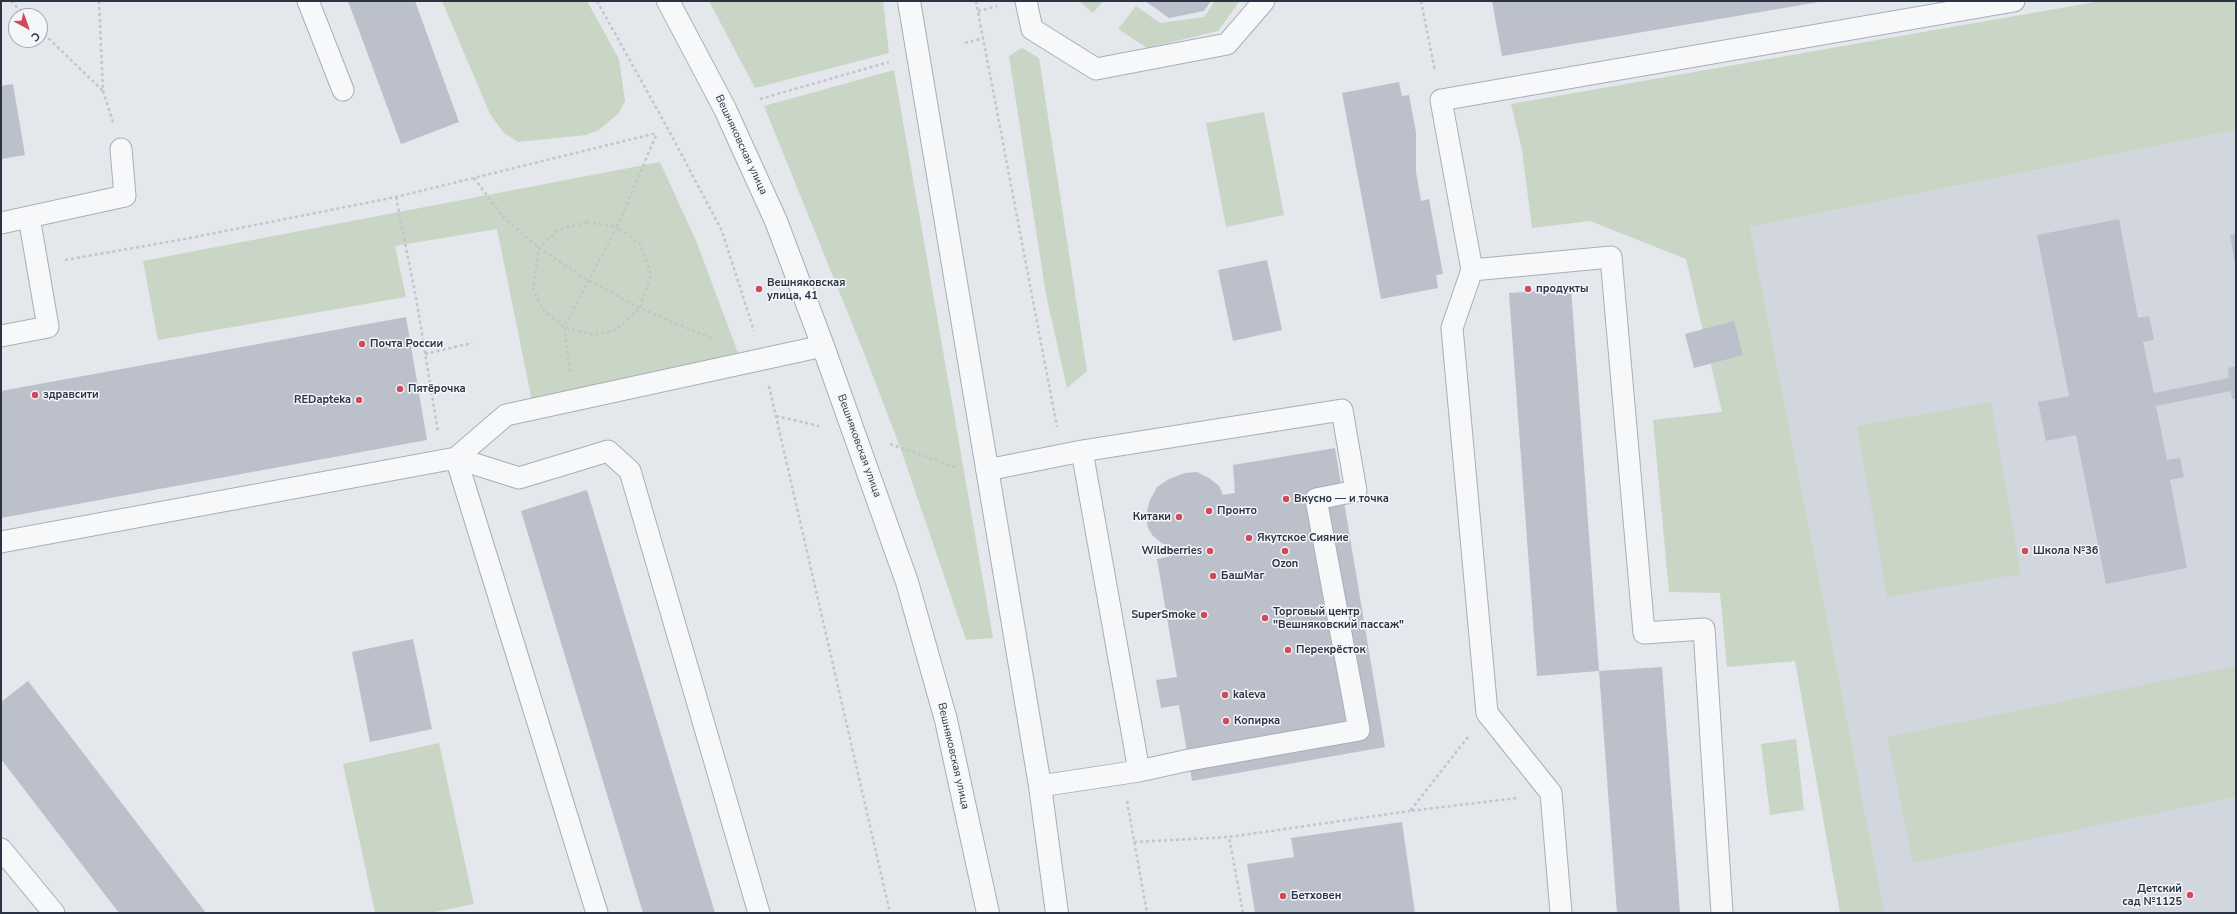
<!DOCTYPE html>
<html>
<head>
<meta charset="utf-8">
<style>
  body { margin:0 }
  #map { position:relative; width:2237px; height:914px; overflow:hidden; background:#e4e7ec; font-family:"Nunito Sans",sans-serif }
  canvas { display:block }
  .frame { position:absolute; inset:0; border:2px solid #2b3445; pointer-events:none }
  .north { position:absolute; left:8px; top:8px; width:40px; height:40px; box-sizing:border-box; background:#f4f6f9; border:1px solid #a4a8b1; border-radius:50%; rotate:139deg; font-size:11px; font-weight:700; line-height:16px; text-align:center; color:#2b3445 }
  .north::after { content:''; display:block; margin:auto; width:14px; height:18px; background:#d1495b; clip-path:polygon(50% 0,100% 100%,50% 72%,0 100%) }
</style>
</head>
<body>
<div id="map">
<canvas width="2237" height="914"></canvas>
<div class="frame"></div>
<div class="north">С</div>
</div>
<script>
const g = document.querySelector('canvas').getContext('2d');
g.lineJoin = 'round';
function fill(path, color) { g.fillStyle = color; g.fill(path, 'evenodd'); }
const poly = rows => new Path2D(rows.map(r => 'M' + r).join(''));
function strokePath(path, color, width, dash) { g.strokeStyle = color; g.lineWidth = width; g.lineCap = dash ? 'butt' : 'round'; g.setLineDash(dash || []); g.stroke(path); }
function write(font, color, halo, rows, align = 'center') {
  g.font = font + ' "Nunito Sans",sans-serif'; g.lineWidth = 3; g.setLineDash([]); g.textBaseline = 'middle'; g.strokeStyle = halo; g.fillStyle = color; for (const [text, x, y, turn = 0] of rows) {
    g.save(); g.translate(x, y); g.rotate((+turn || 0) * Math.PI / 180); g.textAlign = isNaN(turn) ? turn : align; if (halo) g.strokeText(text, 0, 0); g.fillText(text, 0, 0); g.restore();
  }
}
fill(poly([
  [2236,130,2236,913,1885,913,1750,227]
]), '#d2d6de');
fill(poly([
  [442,1,587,1,619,59,625,101,619,113,599,130,586,135,518,142,503,132,490,114],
  [709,1,883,1,889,53,755,88],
  [1079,1,1103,1,1093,13],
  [1215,1,1240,1,1218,31,1147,48,1118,29,1136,6,1160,23,1204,17],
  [2101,1,2236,1,2236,130,1750,227,1885,913,1840,913,1795,661,1727,667,1720,593,1669,592,1653,420,1722,412,1686,259,1590,221,1532,228,1522,150,1511,104],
  [1022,48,1039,58,1087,371,1067,388,1046,295,1009,56],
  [894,70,964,471,993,638,966,640,900,447,866,358,764,106],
  [1264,112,1284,215,1226,227,1206,123],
  [660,162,697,243,738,353,532,401,497,229,395,246,406,297,158,340,143,261],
  [1991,402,2021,574,1887,597,1857,426],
  [2236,666,2236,797,1913,863,1887,737],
  [1796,739,1804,810,1770,815,1761,744],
  [439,743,474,904,430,913,375,913,343,764]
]), '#c9d6c5');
fill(poly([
  [348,1,415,1,459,122,401,144],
  [1145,1,1211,1,1204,11,1169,18],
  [1492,1,1818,1,1819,2,1502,56],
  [1399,82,1402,96,1409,95,1416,132,1416,172,1421,201,1429,199,1443,274,1436,275,1438,288,1381,299,1342,93],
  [13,84,25,155,1,159,1,86],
  [2119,219,2138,318,2149,316,2154,340,2143,342,2154,393,2229,378,2228,368,2236,366,2236,398,2232,399,2231,391,2156,406,2167,460,2180,458,2184,477,2170,480,2187,568,2106,584,2076,435,2046,441,2038,402,2069,396,2037,235],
  [2236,234,2236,263,2235,263,2230,235],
  [1267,260,1282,330,1233,341,1218,270],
  [1571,289,1599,671,1537,676,1509,293],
  [406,317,427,440,1,518,1,391],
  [1734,321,1743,355,1694,368,1685,334],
  [1335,448,1385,747,1192,781,1179,705,1161,708,1156,680,1177,677,1157,559,1172,556,1171,545,1163,544,1153,536,1148,528,1146,515,1150,500,1157,487,1169,479,1185,473,1197,472,1209,478,1219,486,1223,495,1235,493,1233,465],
  [587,490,715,913,643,913,521,511],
  [413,639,432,729,370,742,352,652],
  [1662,667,1680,913,1617,913,1599,671],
  [28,681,206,913,119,913,1,759,1,702],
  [1402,822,1415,913,1255,913,1247,864,1294,857,1291,838]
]), '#bbc0ca');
const lane = poly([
  [308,1,343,90],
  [1026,1,1032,29,1096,69,1227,44,1264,1],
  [1,223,125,196,121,149],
  [1472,270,1452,328,1487,713,1551,793,1561,913],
  [1,336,48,327,29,217],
  [1082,451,1342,410,1356,491,1316,499,1359,730,1189,760,1139,771],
  [987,470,1082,451,1139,771,1040,786],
  [1,542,456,458,506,415,823,346],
  [1,849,54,913],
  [597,913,456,458,519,478,608,451,630,471,759,913],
  [1722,913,1704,629,1644,633,1611,257,1472,270,1441,100,2014,1]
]);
const street = poly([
  [668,1,725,109,776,221,823,346,907,582,946,720,988,913],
  [909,1,1040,786,1057,913]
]);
strokePath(lane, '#a9aeb7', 23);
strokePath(street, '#a9aeb7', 24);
strokePath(poly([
  [11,1,26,16],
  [99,1,103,91,113,122],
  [597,1,668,129,722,231,754,331],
  [976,1,1057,427],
  [1421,1,1435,71],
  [978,11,997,6],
  [40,30,103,91],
  [965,43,984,38],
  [760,99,889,62],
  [474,178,504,218,539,248,588,280,640,308,713,339],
  [396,197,417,303,438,432],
  [587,222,617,227,564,327,543,310,533,289,539,248,558,230,587,222],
  [65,260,190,238,396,197,657,133],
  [425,354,472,343],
  [570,372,564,327,594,335,616,330,640,308,651,274,640,244,617,227,657,133],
  [769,386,890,913],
  [776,416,819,426],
  [890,444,957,468],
  [1468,737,1410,811,1517,798],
  [1127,801,1147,913],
  [1134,842,1229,837],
  [1243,913,1229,837,1410,811]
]), '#c2c5cb', 2.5, [3, 3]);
strokePath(lane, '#f7f8fa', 21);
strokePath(street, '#f7f8fa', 22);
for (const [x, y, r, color] of [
  [759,289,4,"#d1495b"],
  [1528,289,4,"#d1495b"],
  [362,344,4,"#d1495b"],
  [400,389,4,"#d1495b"],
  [35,395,4,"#d1495b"],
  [359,400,4,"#d1495b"],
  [1286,499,4,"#d1495b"],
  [1209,511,4,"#d1495b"],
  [1179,517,4,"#d1495b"],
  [1249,538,4,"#d1495b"],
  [1210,551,4,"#d1495b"],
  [1285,551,4,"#d1495b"],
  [2025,551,4,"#d1495b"],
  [1213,576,4,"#d1495b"],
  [1204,615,4,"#d1495b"],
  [1265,618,4,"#d1495b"],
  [1288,650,4,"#d1495b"],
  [1225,695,4,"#d1495b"],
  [1226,721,4,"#d1495b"],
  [2190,895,4,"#d1495b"],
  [1283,896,4,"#d1495b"]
]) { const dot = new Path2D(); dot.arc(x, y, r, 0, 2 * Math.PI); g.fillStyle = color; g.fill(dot); strokePath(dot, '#f4f6f9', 1.5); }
write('11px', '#2b3445', '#f4f6f9', [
  ["Вешняковская улица",741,145,65],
  ["Вешняковская улица",859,446,70],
  ["Вешняковская улица",953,756,77]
]);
write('bold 11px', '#2b3445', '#f4f6f9', [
  ["Вешняковская",767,283],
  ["улица, 41",767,296],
  ["продукты",1536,289],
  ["Почта России",370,344],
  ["Пятёрочка",408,389],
  ["здравсити",43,395],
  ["REDapteka",351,400,"right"],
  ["Вкусно — и точка",1294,499],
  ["Пронто",1217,511],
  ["Китаки",1171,517,"right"],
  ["Якутское Сияние",1257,538],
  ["Wildberries",1202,551,"right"],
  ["Школа №36",2033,551],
  ["Ozon",1285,564,"center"],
  ["БашМаг",1221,576],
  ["Торговый центр",1273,612],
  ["\"Вешняковский пассаж\"",1273,625],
  ["SuperSmoke",1196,615,"right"],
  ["Перекрёсток",1296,650],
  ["kaleva",1233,695],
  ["Копирка",1234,721],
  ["Детский",2182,889,"right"],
  ["сад №1125",2182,902,"right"],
  ["Бетховен",1291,896]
], 'left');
</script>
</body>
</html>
